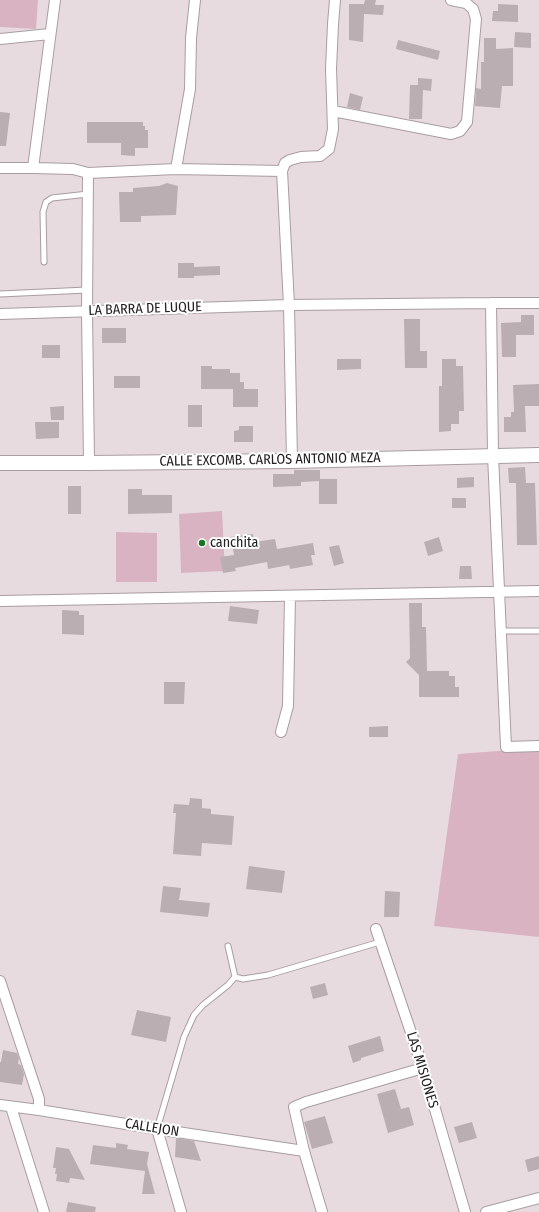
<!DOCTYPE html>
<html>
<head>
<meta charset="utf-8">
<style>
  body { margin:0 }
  canvas { display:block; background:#e8dbdf }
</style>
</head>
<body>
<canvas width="539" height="1212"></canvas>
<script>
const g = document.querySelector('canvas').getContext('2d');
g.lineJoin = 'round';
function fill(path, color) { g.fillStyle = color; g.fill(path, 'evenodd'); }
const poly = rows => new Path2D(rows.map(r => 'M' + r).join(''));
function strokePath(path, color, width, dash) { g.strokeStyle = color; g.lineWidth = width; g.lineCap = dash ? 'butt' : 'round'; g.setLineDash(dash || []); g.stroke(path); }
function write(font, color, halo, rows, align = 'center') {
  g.font = font + ' "Fira Sans Condensed",sans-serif'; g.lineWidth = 4; g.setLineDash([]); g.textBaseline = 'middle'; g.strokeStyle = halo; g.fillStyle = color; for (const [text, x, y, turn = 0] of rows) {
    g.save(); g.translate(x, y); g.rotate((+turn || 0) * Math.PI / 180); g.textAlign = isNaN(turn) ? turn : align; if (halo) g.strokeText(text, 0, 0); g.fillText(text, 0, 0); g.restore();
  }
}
fill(poly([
  [0,0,38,0,36,29,0,27],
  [222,511,225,571,181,573,179,514],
  [116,532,157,533,157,582,116,582],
  [539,748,539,937,434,926,458,754]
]), '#d9b3c1');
fill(poly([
  [365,0,376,0,375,5,384,5,383,15,364,14,363,42,349,40,349,4,364,4],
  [498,4,518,5,518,22,492,21,493,11,498,11],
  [515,32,531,33,531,48,514,47],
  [484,38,496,38,496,49,513,48,513,86,502,86,500,108,475,106,476,88,481,89,481,62,484,62],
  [398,40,440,51,438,60,396,49],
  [418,78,432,79,431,91,423,90,422,119,409,119,410,85,418,85],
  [350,93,363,97,360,110,347,107],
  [0,112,10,113,6,146,0,146],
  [87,122,143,122,143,126,145,126,145,130,148,130,148,148,135,148,135,156,121,155,121,143,87,143],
  [167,183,178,186,176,215,141,216,141,222,120,222,119,192,133,192,133,188,159,186],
  [178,263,194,263,194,267,220,266,220,275,194,276,194,278,178,278],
  [521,315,534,315,534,335,516,335,516,357,502,357,501,323,521,322],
  [404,319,420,319,420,351,427,351,427,368,405,368],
  [102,328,126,328,126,343,102,343],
  [42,345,60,345,60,358,42,358],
  [337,359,361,359,361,369,337,370],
  [442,359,456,359,456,366,463,366,464,411,459,411,459,424,451,424,451,431,439,432,439,386,442,386],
  [201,366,212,366,212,369,230,369,230,373,240,373,240,382,244,382,244,389,258,389,258,407,233,407,233,389,201,389],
  [114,376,140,376,140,388,114,388],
  [539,384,539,406,525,406,526,432,504,432,504,417,511,417,511,412,514,412,513,385],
  [188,405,202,405,202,427,188,427],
  [64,406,64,420,51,420,50,407],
  [35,422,59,422,59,438,36,439],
  [239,426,253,426,253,442,234,442,234,431,239,430],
  [525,467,526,483,535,483,537,545,517,545,516,483,509,483,508,468],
  [294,470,320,470,320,479,337,479,337,504,319,504,319,481,301,482,301,486,273,487,273,474,294,474],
  [474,477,474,487,457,488,457,478],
  [68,486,81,486,81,514,68,514],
  [128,489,142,489,142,495,172,495,172,513,128,514],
  [452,498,466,498,466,508,452,508],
  [253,534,254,542,275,539,277,549,313,543,315,555,311,555,313,565,290,569,289,565,268,569,267,562,235,568,236,571,223,573,220,557,234,555,231,537],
  [439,537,443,551,428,556,424,542],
  [339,545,344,563,334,566,329,547],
  [460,566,471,566,472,579,459,579],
  [409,603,422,603,422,627,426,627,427,671,449,671,449,676,455,676,455,687,459,687,459,697,419,697,419,675,406,662,410,658],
  [230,606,259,610,257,624,228,621],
  [62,610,79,611,79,615,84,615,84,635,62,634],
  [164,682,185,682,184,704,164,704],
  [388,726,388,737,369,737,369,727],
  [190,798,202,799,202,808,211,809,211,814,234,816,232,845,202,843,201,856,173,854,176,813,173,813,174,804,189,805],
  [249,866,285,871,282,893,246,889],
  [163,886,181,888,179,900,210,903,208,917,160,912],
  [385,891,400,892,399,917,384,917],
  [325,983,328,995,313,999,310,987],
  [137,1010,171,1017,166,1042,131,1035],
  [380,1036,384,1051,361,1058,361,1060,353,1063,348,1046],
  [3,1050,17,1053,19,1058,18,1064,21,1065,24,1074,22,1085,0,1082,0,1062,1,1062],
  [395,1089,401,1109,409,1107,414,1125,388,1133,377,1094],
  [325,1116,333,1143,312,1149,304,1122],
  [472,1122,477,1138,459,1143,454,1127],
  [176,1138,194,1141,201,1161,175,1157],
  [116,1143,128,1145,127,1149,149,1152,147,1164,155,1194,142,1194,145,1171,90,1164,93,1145,116,1148],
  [56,1147,69,1149,85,1180,70,1178,69,1183,56,1181,57,1174,55,1174,56,1168,53,1168],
  [539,1156,539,1169,528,1172,525,1160],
  [68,1202,96,1207,95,1212,66,1212]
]), '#bbaeb3');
const lane = poly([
  [44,262,43,212,46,202,52,198,88,194],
  [0,294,87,290],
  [501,631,539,631],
  [228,946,235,977],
  [235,977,243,979,268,975,380,942],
  [157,1129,184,1037,194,1015,203,1005,228,985,235,977]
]);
const street = poly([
  [0,39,50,34],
  [333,111,451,134,460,131,467,122,476,19,473,9,466,3,451,0],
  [0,168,33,168,73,169,88,173,176,169,282,171],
  [33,168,55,0],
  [176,169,190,89,191,38,195,0],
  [88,173,87,311,89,463],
  [491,303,493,455,506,747,539,746],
  [0,314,289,305,491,303,539,303],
  [292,461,289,305,282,171,285,163,290,160,301,157,320,156,329,149,333,129,331,69,333,24,335,0],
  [0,601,539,591],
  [281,732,288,706,290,596],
  [376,929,423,1068,465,1212],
  [0,981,39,1099,39,1110],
  [0,1105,39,1110,157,1129,304,1151],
  [11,1107,44,1212],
  [157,1129,181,1212],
  [322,1212,304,1151,294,1107,306,1102,423,1068],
  [486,1212,539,1198]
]);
const secondary = poly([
  [0,463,89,463,292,461,539,455]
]);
strokePath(lane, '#a99da1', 7);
strokePath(street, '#a99da1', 12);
strokePath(secondary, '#a99da1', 16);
strokePath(lane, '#fff', 5);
strokePath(street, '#fff', 10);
strokePath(secondary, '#fff', 14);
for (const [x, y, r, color] of [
  [202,543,4,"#167625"]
]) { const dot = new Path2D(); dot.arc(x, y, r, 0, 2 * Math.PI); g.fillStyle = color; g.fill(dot); strokePath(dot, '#fff', 1.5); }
write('14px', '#252122', '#fff', [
  ["LA BARRA DE LUQUE",145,309,-2],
  ["CALLE EXCOMB. CARLOS ANTONIO MEZA",270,460,-1],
  ["LAS MISIONES",422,1070,73],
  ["CALLEJON",152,1128,9]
]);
write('14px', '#252122', '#fff', [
  ["canchita",210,543]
], 'left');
</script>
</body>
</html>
